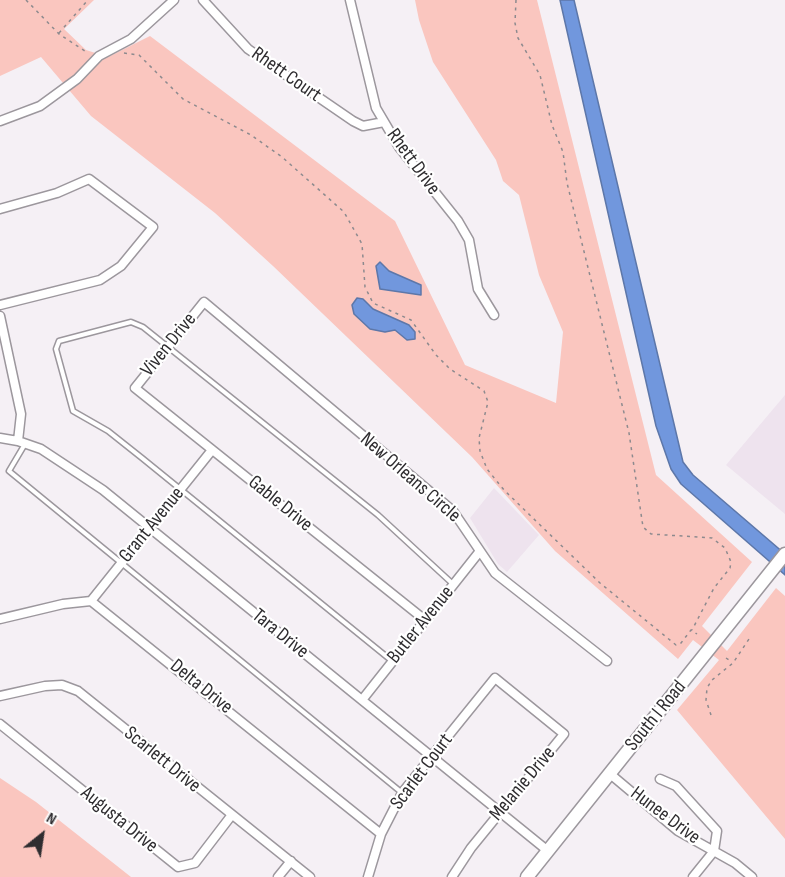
<!DOCTYPE html>
<html>
<head>
<meta charset="utf-8">
<style>
  body { margin:0 }
  #map { position:relative; width:785px; height:877px; overflow:hidden; background:#f5f0f5; font-family:"Sofia Sans Condensed",sans-serif }
  canvas { display:block }
  .north { position:absolute; left:12px; top:805px; width:60px; height:60px; -webkit-text-stroke:4px #fff; paint-order:stroke; rotate:30deg; font-size:16px; font-weight:700; line-height:24px; text-align:center; color:#2f2d30 }
  .north::after { content:''; display:block; margin:auto; width:21px; height:27px; background:#2f2d30; clip-path:polygon(50% 0,100% 100%,50% 72%,0 100%) }
</style>
</head>
<body>
<div id="map">
<canvas width="785" height="877"></canvas>
<div class="north">N</div>
</div>
<script>
const g = document.querySelector('canvas').getContext('2d');
g.lineJoin = 'round';
function fill(path, color) { g.fillStyle = color; g.fill(path, 'evenodd'); }
const poly = rows => new Path2D(rows.map(r => 'M' + r).join(''));
function strokePath(path, color, width, dash) { g.strokeStyle = color; g.lineWidth = width; g.lineCap = dash ? 'butt' : 'round'; g.setLineDash(dash || []); g.stroke(path); }
function write(font, color, halo, rows, align = 'center') {
  g.font = font + ' "Sofia Sans Condensed",sans-serif'; g.lineWidth = 4.5; g.setLineDash([]); g.textBaseline = 'middle'; g.strokeStyle = halo; g.fillStyle = color; for (const [text, x, y, turn = 0] of rows) {
    g.save(); g.translate(x, y); g.rotate((+turn || 0) * Math.PI / 180); g.textAlign = isNaN(turn) ? turn : align; if (halo) g.strokeText(text, 0, 0); g.fillText(text, 0, 0); g.restore();
  }
}
fill(poly([
  [785,395,785,514,726,465],
  [494,488,539,535,507,572,498,564,470,518]
]), '#eee3ee');
fill(poly([
  [0,0,94,0,64,29,86,50,108,57,150,36,395,221,465,365,556,403,563,332,539,275,519,195,503,181,496,160,433,62,419,20,415,0,537,0,656,475,752,562,702,626,727,651,776,588,785,596,785,839,677,710,719,660,693,640,678,659,555,551,472,457,273,266,215,213,91,116,41,57,0,76],
  [0,778,36,802,131,877,0,877]
]), '#fac6bf');
const water = poly([
  [560,0,574,0,683,462,693,475,785,554,785,575,681,484,671,469,656,426,560,0],
  [380,262,389,271,421,285,421,295,380,289,376,266,380,262],
  [357,298,363,299,373,309,409,325,415,332,415,339,407,340,395,330,385,332,370,329,354,314,352,305,357,298]
]);
fill(water, '#7197dd');
strokePath(water, '#5d77a9', 1.5);
const lane = poly([
  [25,444,9,471,401,792],
  [392,661,142,458,108,431,73,411,56,349,59,341,131,322,143,327,378,515,454,585]
]);
const street = poly([
  [203,0,248,49,353,121,363,126,384,122],
  [350,0,376,108,399,147,458,221,469,240,478,289,494,315],
  [0,121,40,106,77,79,99,56,131,39,174,0],
  [0,209,57,193,89,179,153,227,121,266,100,280,0,305],
  [0,316,21,414,18,441],
  [0,438,18,441,41,449,103,490,548,851],
  [91,601,212,450],
  [0,619,63,604,91,601,381,834],
  [425,620,135,388,204,302,453,511,495,573,607,661],
  [0,696,45,686,62,685,78,691,310,877],
  [362,700,480,551],
  [0,724,178,867,195,863,231,816],
  [609,773,678,831,735,863,752,877],
  [660,779,676,786,717,831,714,851,693,877],
  [278,877,291,861],
  [368,877,381,834,402,793,495,678,564,734,471,848,452,877]
]);
const secondary = poly([
  [527,877,785,554]
]);
strokePath(lane, '#9c979d', 7);
strokePath(street, '#9c979d', 11);
strokePath(secondary, '#9c979d', 15);
strokePath(poly([
  [26,0,59,34,88,53],
  [516,0,515,23,518,38,540,75,552,125,563,152,567,183,629,433,643,527,651,534,712,538,725,548,731,562,730,568,714,588,692,630],
  [59,33,88,0],
  [124,53,139,55,183,99,251,135,282,157,344,212,362,244,365,287,373,303,411,320,436,355,450,369,484,391,488,402,479,438,480,451,487,469,504,490,600,583,676,645,681,643,691,630,697,634],
  [726,658,732,662],
  [711,715,706,700,707,688,712,680,733,663,751,636]
]), '#8d8a8e', 1.5, [3, 4.5]);
strokePath(lane, '#fff', 4);
strokePath(street, '#fff', 8);
strokePath(secondary, '#fff', 12);
write('20px', '#2f2d30', '#fff', [
  ["Rhett Court",286,75,35],
  ["Rhett Drive",413,162,54],
  ["Viven Drive",169,345,-51],
  ["New Orleans Circle",410,478,41],
  ["Gable Drive",280,504,39],
  ["Grant Avenue",152,525,-51],
  ["Butler Avenue",421,625,-51],
  ["Tara Drive",280,634,39],
  ["Delta Drive",201,687,39],
  ["South I Road",656,716,-51],
  ["Scarlett Drive",162,760,39],
  ["Scarlet Court",422,772,-53],
  ["Melanie Drive",523,784,-50],
  ["Hunee Drive",665,816,37],
  ["Augusta Drive",119,820,39]
]);
</script>
</body>
</html>
